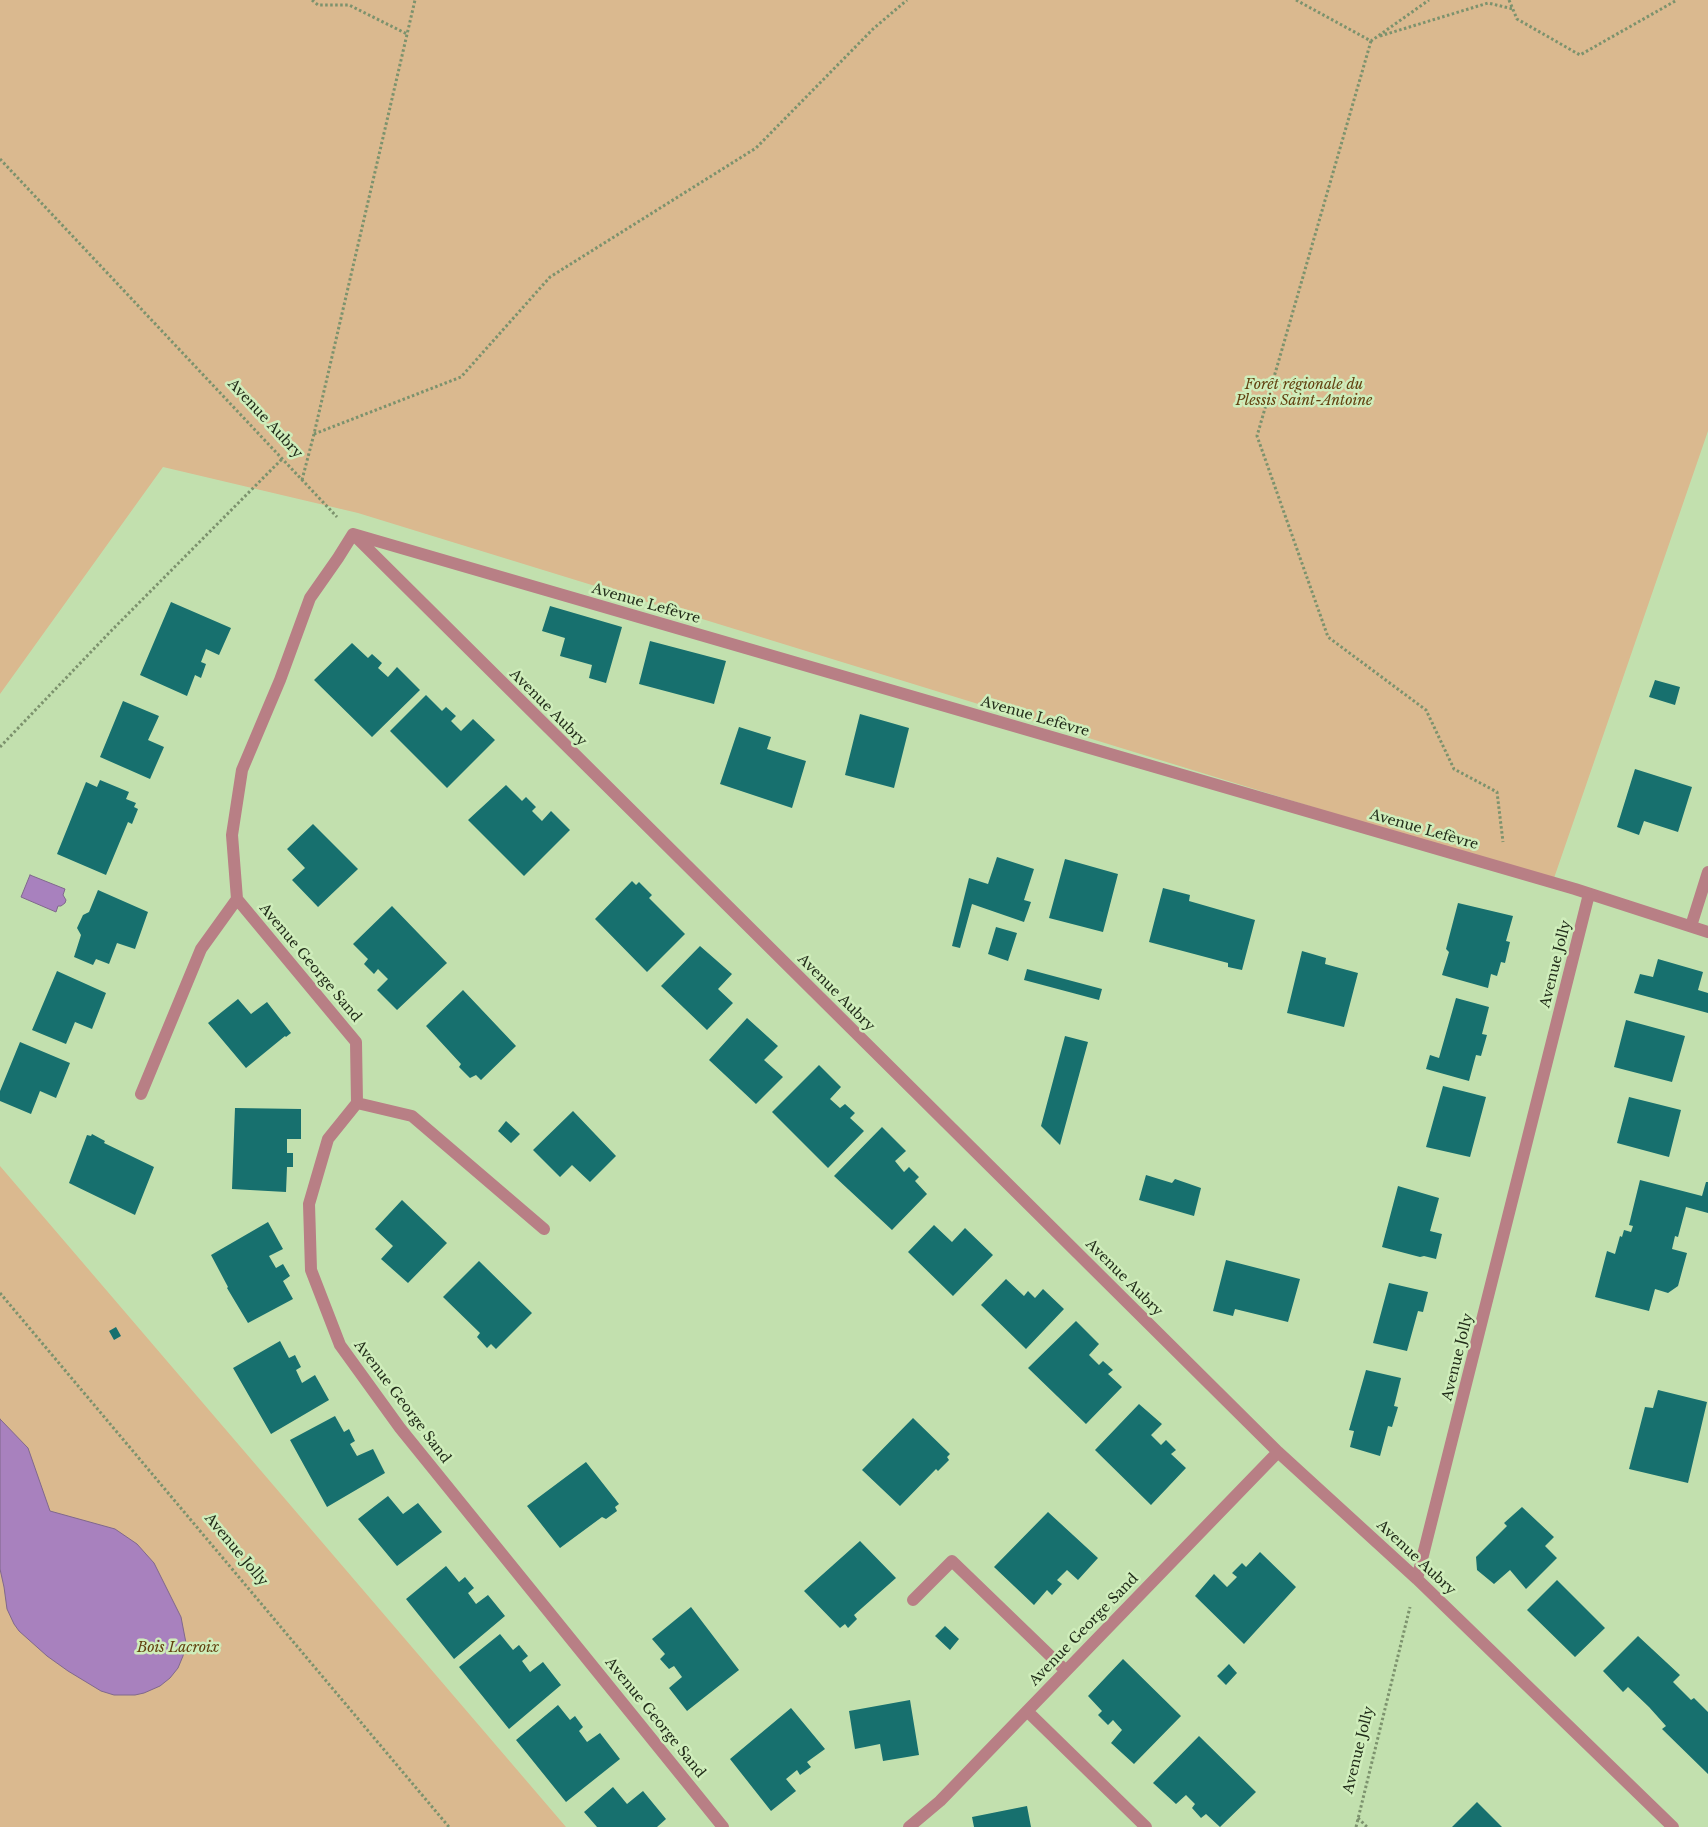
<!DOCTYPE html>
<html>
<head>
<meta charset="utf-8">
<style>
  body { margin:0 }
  canvas { display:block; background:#c2e0ae }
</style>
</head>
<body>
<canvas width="1708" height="1827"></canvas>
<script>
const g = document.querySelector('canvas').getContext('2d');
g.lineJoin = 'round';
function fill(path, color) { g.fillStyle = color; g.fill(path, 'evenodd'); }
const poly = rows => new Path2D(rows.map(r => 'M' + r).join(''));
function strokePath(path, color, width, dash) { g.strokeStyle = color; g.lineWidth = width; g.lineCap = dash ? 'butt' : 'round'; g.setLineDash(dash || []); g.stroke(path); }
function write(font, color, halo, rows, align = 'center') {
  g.font = font + ' "Libre Baskerville",serif'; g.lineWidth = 5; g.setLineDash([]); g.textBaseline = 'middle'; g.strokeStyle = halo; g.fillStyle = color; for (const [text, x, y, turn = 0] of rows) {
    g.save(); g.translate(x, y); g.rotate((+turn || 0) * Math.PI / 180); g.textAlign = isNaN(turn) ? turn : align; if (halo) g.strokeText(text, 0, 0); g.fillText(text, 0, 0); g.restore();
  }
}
fill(poly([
  [0,0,1708,0,1708,431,1553,881,358,513,163,467,0,694],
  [0,1166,566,1827,0,1827]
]), '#dab98f');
const water = poly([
  [30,875,65,889,63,895,66,900,65,903,61,906,58,906,56,912,21,897,30,875],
  [0,1419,28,1448,50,1511,115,1529,137,1544,154,1563,181,1617,186,1643,183,1656,178,1668,170,1678,160,1686,144,1693,135,1695,114,1695,101,1691,68,1671,47,1656,19,1631,14,1624,7,1609,4,1587,0,1569,0,1419]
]);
fill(water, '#a881be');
strokePath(water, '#80688c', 1);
fill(poly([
  [171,602,231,628,219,655,206,649,201,662,206,664,201,678,195,675,187,696,140,675],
  [550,606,622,627,606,683,589,678,592,665,560,656,565,638,542,631],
  [650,641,726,661,714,704,639,684],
  [352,643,368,658,372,654,382,663,378,668,388,677,397,667,420,690,372,737,314,680],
  [1655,680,1680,687,1675,705,1649,697],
  [426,695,442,711,446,707,456,716,451,721,461,731,473,719,495,740,447,788,390,731],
  [123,701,159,716,148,740,164,747,150,779,100,757],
  [860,714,909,728,894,788,845,775],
  [739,727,771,737,767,749,806,761,792,808,720,784],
  [1635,769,1692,787,1678,832,1644,821,1639,835,1617,827],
  [100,780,129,792,126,799,136,803,134,807,138,809,132,824,128,822,106,875,57,854,86,782,97,787],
  [506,785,522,801,526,797,536,807,532,811,542,821,551,811,570,830,524,876,468,820],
  [313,824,358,869,318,907,292,880,305,868,287,849],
  [997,857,1034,869,1024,900,1031,902,1024,922,972,904,960,948,952,946,969,878,988,884],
  [1065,859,1118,874,1103,932,1049,918],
  [632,881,636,885,639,882,652,895,649,898,685,934,647,972,595,919],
  [1163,888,1190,895,1189,901,1255,920,1242,970,1228,967,1228,963,1149,942],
  [98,890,148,912,135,949,117,943,109,964,96,959,93,965,74,957,81,935,77,928,83,915,89,912],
  [1458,903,1513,916,1506,941,1510,942,1505,963,1501,962,1497,976,1491,974,1488,988,1442,975,1449,952,1446,949],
  [392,906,447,963,397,1010,377,990,388,979,378,969,374,974,364,964,368,959,353,944],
  [996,927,1017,933,1008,961,988,954],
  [700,946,732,974,718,989,733,1003,707,1030,661,986],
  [1302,951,1326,958,1325,964,1358,973,1344,1027,1287,1013],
  [1658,959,1703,972,1698,990,1708,993,1708,1013,1634,993,1640,974,1653,977],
  [1027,969,1102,989,1099,1000,1024,980],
  [57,971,106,993,92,1029,75,1022,66,1044,32,1030],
  [463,990,516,1046,481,1080,476,1075,470,1078,459,1067,461,1064,426,1026],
  [1456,998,1489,1007,1482,1034,1487,1035,1481,1056,1476,1055,1469,1081,1426,1069,1430,1055,1439,1058],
  [238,999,251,1014,267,1002,291,1033,286,1037,285,1036,246,1068,208,1023],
  [747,1018,778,1046,764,1060,783,1077,756,1104,709,1060],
  [1626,1020,1685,1036,1672,1082,1614,1067],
  [1065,1036,1088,1042,1060,1145,1041,1126],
  [20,1042,70,1063,56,1098,40,1091,31,1114,0,1101,0,1091],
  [819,1065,841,1087,830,1099,840,1108,845,1104,855,1113,850,1118,864,1131,828,1168,772,1112],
  [1443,1086,1486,1097,1470,1157,1426,1147],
  [1629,1097,1681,1110,1669,1157,1617,1143],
  [235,1108,301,1109,301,1139,287,1139,287,1153,293,1153,293,1167,287,1167,286,1192,232,1189],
  [573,1111,616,1156,590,1182,572,1165,560,1177,533,1150],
  [506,1121,520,1134,511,1143,498,1131],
  [882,1127,906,1151,895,1161,904,1172,909,1167,919,1177,915,1181,927,1194,892,1230,834,1176],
  [92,1134,105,1141,104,1143,154,1167,135,1215,69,1183,87,1135,91,1136],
  [1146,1175,1172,1183,1175,1179,1201,1188,1194,1216,1139,1200],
  [1640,1180,1702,1196,1706,1182,1708,1182,1708,1213,1686,1207,1678,1237,1675,1236,1672,1249,1687,1253,1678,1286,1668,1293,1655,1289,1649,1311,1595,1297,1607,1251,1615,1254,1620,1236,1622,1237,1624,1230,1631,1232,1633,1226,1629,1225],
  [1398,1186,1439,1198,1430,1231,1442,1234,1436,1259,1424,1256,1420,1257,1382,1247],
  [402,1200,447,1243,408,1283,381,1259,393,1246,375,1229],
  [268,1222,283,1249,269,1256,276,1268,283,1264,290,1276,283,1281,293,1299,248,1323,227,1288,228,1287,211,1255],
  [934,1225,952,1242,965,1228,993,1255,953,1296,908,1252],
  [1226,1260,1300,1279,1288,1322,1235,1309,1233,1316,1213,1311],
  [479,1261,532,1313,496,1349,491,1344,487,1348,477,1337,480,1333,443,1297],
  [1006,1279,1024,1296,1028,1291,1035,1298,1043,1289,1064,1309,1026,1349,981,1305],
  [1389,1283,1428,1292,1423,1312,1418,1311,1407,1351,1373,1343],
  [1076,1321,1099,1344,1089,1355,1099,1365,1103,1361,1113,1370,1108,1374,1122,1387,1086,1424,1028,1368],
  [116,1327,121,1336,114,1340,109,1331],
  [280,1341,289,1358,295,1355,301,1367,296,1370,302,1383,315,1375,329,1400,271,1434,233,1368],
  [1366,1370,1401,1378,1394,1406,1398,1407,1392,1427,1388,1426,1380,1456,1350,1447,1354,1431,1349,1430],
  [1658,1390,1707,1402,1688,1483,1629,1469,1645,1407,1653,1408],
  [1139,1404,1162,1424,1151,1435,1161,1445,1166,1440,1176,1450,1171,1454,1186,1468,1151,1505,1095,1450],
  [335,1416,344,1432,349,1429,355,1441,350,1444,357,1456,373,1449,385,1473,327,1507,290,1440],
  [913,1418,950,1454,947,1457,949,1460,938,1471,936,1469,900,1506,862,1470],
  [586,1462,619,1504,615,1507,617,1511,606,1519,602,1517,560,1548,527,1506],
  [388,1496,403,1514,418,1503,442,1532,397,1566,358,1519],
  [1522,1507,1554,1537,1545,1546,1557,1558,1526,1589,1510,1570,1494,1584,1477,1570,1476,1557,1507,1526,1504,1523],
  [1048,1512,1098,1558,1078,1580,1067,1570,1057,1580,1062,1584,1052,1595,1047,1590,1034,1605,994,1567],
  [860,1541,896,1578,854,1615,857,1619,848,1628,845,1624,840,1628,804,1591],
  [1260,1552,1296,1587,1244,1644,1195,1596,1214,1574,1227,1587,1237,1577,1232,1573,1242,1563,1246,1567],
  [446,1566,459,1582,465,1577,474,1588,468,1593,476,1604,488,1595,505,1616,454,1659,406,1599],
  [1557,1580,1605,1628,1575,1657,1527,1610],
  [691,1607,739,1670,687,1711,669,1688,682,1677,674,1666,669,1669,660,1659,665,1654,652,1639],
  [945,1626,959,1639,950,1650,935,1636],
  [500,1634,513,1650,519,1645,528,1656,522,1661,530,1672,543,1662,561,1685,509,1729,459,1667],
  [1638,1636,1680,1675,1673,1682,1691,1700,1694,1698,1708,1712,1708,1774,1662,1729,1666,1726,1649,1707,1628,1687,1623,1692,1603,1671],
  [1123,1659,1181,1716,1134,1764,1111,1743,1122,1730,1113,1720,1108,1725,1098,1715,1102,1711,1088,1696],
  [1229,1664,1237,1673,1226,1685,1217,1676],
  [910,1700,919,1755,883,1761,880,1744,855,1749,849,1711],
  [558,1705,570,1720,575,1716,583,1727,579,1731,587,1742,600,1733,620,1759,566,1802,516,1740],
  [791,1708,825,1749,807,1762,811,1767,800,1775,797,1770,786,1779,796,1791,771,1811,730,1759],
  [1199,1736,1256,1792,1220,1827,1206,1814,1201,1818,1192,1808,1195,1804,1186,1795,1176,1804,1153,1783],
  [613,1787,627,1804,643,1791,666,1819,657,1827,597,1827,584,1812],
  [1477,1802,1502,1827,1452,1827],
  [1027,1806,1031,1827,974,1827,972,1817]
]), '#17706e');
strokePath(poly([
  [312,0,318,5,349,5,407,34],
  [1296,0,1371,41,1429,0],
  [1509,0,1517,19,1580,55,1677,0],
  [1380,36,1488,3,1513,9],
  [1371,41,1257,436,1328,637,1426,710,1454,769,1497,792,1503,842],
  [0,159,337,517],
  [314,434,461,377,550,277,756,148,873,29,907,0],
  [302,480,314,434,415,0],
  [0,747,111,631,282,459],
  [0,1293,449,1827],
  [1358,1818,1367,1827],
  [1356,1827,1410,1607]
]), '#7c926d', 3, [2.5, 2.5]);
strokePath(poly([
  [353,534,1278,1452,1417,1579,1673,1827],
  [353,534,338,558,310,598,280,680,242,770,232,835,237,899,356,1042,357,1103,328,1139,309,1204,311,1270,340,1345,400,1428,723,1827],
  [353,534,1575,889,1708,932],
  [1691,926,1708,872],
  [141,1094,201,949,237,899],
  [357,1103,412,1116,544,1229],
  [1417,1579,1589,894],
  [913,1600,952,1561,1066,1671],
  [1027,1711,1146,1827],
  [909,1827,940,1801,1278,1452]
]), '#b87f85', 12);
write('italic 14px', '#624110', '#cfedbb', [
  ["Forêt régionale du",1304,385],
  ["Plessis Saint-Antoine",1304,401],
  ["Bois Lacroix",178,1648]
]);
write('14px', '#212c19', '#cfedbb', [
  ["Avenue Aubry",265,419,47],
  ["Avenue Lefèvre",646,604,16],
  ["Avenue Aubry",548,708,45],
  ["Avenue Lefèvre",1035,717,16],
  ["Avenue Lefèvre",1424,830,16],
  ["Avenue George Sand",310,963,50],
  ["Avenue Jolly",1556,964,-76],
  ["Avenue Aubry",836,993,45],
  ["Avenue Aubry",1124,1278,45],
  ["Avenue Jolly",1458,1357,-76],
  ["Avenue George Sand",402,1402,53],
  ["Avenue Jolly",236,1550,50],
  ["Avenue Aubry",1416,1558,43],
  ["Avenue George Sand",1084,1630,-46],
  ["Avenue George Sand",655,1718,51],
  ["Avenue Jolly",1359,1750,-76]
]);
</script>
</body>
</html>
